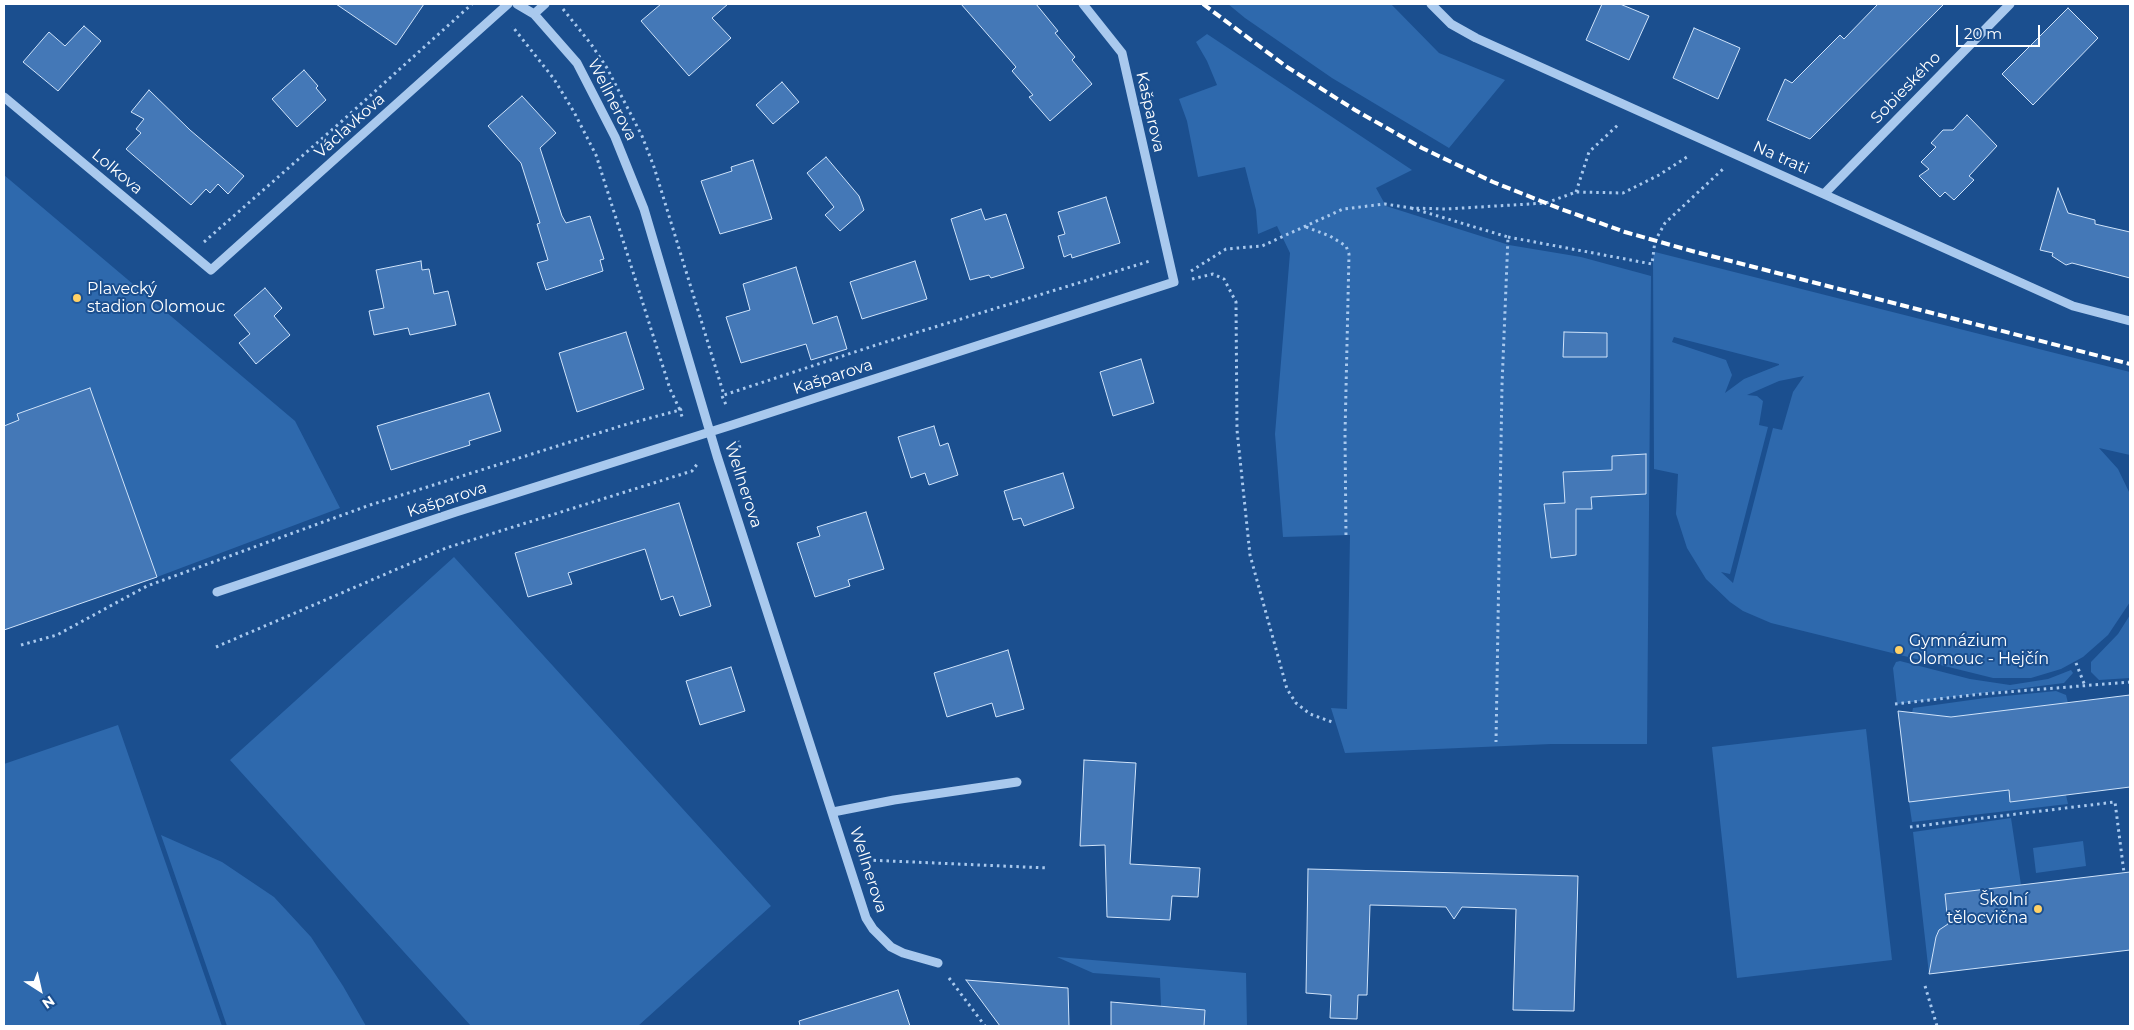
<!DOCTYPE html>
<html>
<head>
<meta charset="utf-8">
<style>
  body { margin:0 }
  #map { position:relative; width:2134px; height:1030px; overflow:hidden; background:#1b4f8f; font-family:Montserrat,sans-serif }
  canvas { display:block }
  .frame { position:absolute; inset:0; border:5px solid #fff; pointer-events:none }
  .north { position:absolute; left:15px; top:965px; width:50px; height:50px; -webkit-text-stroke:4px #1b4f8f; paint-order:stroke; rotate:145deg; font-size:14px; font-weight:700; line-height:20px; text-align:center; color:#fff }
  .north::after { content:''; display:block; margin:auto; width:18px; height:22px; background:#fff; clip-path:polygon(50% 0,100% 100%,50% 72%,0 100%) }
  .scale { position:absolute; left:1956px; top:25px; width:84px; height:22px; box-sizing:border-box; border:2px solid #fff; border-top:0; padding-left:6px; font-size:15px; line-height:18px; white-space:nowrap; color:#fff; -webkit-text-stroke:4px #1b4f8f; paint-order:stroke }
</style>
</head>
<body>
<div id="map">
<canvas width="2134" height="1030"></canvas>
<div class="frame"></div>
<div class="north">N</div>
<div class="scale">20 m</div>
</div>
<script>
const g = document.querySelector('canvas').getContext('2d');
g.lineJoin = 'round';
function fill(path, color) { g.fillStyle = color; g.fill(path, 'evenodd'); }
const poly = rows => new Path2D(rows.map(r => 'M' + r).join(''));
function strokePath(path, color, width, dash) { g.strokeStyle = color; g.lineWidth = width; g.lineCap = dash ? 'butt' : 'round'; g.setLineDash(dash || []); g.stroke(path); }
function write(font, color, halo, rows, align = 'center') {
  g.font = font + ' Montserrat,sans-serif'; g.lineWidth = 4; g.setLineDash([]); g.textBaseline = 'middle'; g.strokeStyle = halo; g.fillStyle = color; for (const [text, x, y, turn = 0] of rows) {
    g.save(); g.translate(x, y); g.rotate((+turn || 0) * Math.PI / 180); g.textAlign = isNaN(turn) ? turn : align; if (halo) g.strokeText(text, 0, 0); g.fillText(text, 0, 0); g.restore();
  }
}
fill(poly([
  [1228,4,1391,4,1439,53,1505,80,1449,148,1332,78,1245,18],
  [1207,34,1412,170,1376,188,1386,206,1509,245,1581,257,1651,276,1647,744,1551,744,1345,753,1331,708,1347,709,1350,535,1283,537,1275,434,1290,253,1277,226,1258,234,1256,210,1245,167,1198,177,1187,121,1179,99,1217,85,1207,61,1196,42],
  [4,175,295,421,340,508,157,577,4,630],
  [1655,252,2130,372,2130,455,2099,448,2118,469,2130,494,2130,602,2108,635,2083,657,2061,669,2031,678,1993,678,1771,623,1743,611,1730,602,1706,579,1687,548,1676,514,1678,474,1654,469,1653,258],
  [1674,337,1779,364,1779,365,1744,379,1725,393,1732,375,1726,360,1672,342],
  [1804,376,1793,392,1782,430,1773,428,1733,583,1721,572,1730,574,1768,427,1759,425,1763,401,1757,396,1747,395,1779,381],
  [454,557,771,906,638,1026,471,1026,230,760],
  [2130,615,2130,678,2099,680,2091,672,2091,662,2118,634],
  [1900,661,1970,679,2010,685,2048,679,2071,670,2073,673,2064,683,1897,704,1893,668,1896,662],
  [2056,691,2066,695,2068,703,1951,717,1912,713,1913,708,1985,698],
  [118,725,222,1026,4,1026,4,764],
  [1866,729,1892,960,1737,978,1712,747],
  [2009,790,2010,802,2066,795,2068,804,1912,822,1909,802],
  [2011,818,2021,885,1945,894,1948,925,1937,934,1929,974,1913,832],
  [161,835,222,862,274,897,311,937,343,986,366,1026,227,1026],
  [2083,841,2086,866,2036,873,2033,848],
  [1057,957,1246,973,1247,1026,1182,1026,1181,1007,1161,1006,1160,978,1093,973]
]), '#2e69ad');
const building = poly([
  [336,4,424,4,396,45,336,4],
  [661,4,728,4,712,18,731,38,689,76,641,21,661,4],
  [961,4,1036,4,1058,31,1055,33,1075,57,1072,60,1092,84,1050,121,1029,97,1033,95,1012,71,1016,67,961,4],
  [1602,4,1620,4,1649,16,1629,60,1586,40,1602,4],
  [1878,4,1944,4,1810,139,1767,120,1785,79,1792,83,1840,35,1844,39,1878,4],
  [2068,8,2098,38,2033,105,2002,74,2068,8],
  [84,26,101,41,58,91,23,62,49,32,65,46,84,26],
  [1694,28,1740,48,1718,99,1673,78,1694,28],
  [304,70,318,86,316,88,326,100,297,127,272,99,304,70],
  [782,82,799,102,773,124,756,105,782,82],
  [149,90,190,130,244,176,228,194,218,184,210,193,206,189,191,205,126,149,141,133,136,129,144,119,131,112,149,90],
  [522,96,556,133,540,148,562,216,566,223,590,216,604,259,600,260,603,271,546,290,537,263,548,260,537,224,540,223,521,163,488,126,522,96],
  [1967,115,1997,146,1969,176,1974,180,1954,200,1945,192,1940,197,1919,176,1929,169,1921,162,1936,147,1931,143,1943,130,1953,130,1967,115],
  [826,157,859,196,864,210,840,231,825,215,834,207,807,173,826,157],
  [753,160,772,219,720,234,701,181,732,171,731,167,753,160],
  [2058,188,2068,213,2095,220,2095,224,2130,232,2130,278,2072,263,2066,265,2052,256,2053,253,2040,250,2058,188],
  [1106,197,1120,243,1072,258,1071,254,1064,257,1058,236,1065,234,1058,212,1106,197],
  [981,209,985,220,1006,214,1024,268,991,278,989,275,970,280,951,219,981,209],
  [421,261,422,270,429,269,434,294,448,291,456,325,410,335,408,328,374,335,369,311,384,308,376,270,421,261],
  [915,261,927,299,862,319,850,282,915,261],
  [796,267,813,324,837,316,847,349,811,360,806,344,741,363,726,317,750,310,743,284,796,267],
  [265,288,282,308,274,316,290,335,256,364,239,343,250,334,234,315,265,288],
  [626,332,644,389,577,412,559,353,626,332],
  [1564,332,1607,333,1607,357,1563,357,1564,332],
  [1141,359,1154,403,1113,416,1100,372,1141,359],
  [90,388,157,577,4,630,4,426,19,420,17,414,90,388],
  [489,393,501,431,469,441,470,445,391,470,377,426,489,393],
  [934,426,940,446,948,443,958,475,929,485,925,473,911,478,898,437,934,426],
  [1646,454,1646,494,1591,497,1592,509,1576,509,1576,555,1551,558,1544,504,1565,503,1563,472,1612,470,1612,456,1646,454],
  [1063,473,1074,508,1024,526,1021,518,1013,520,1004,491,1063,473],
  [679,503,711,606,680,616,673,596,661,600,645,549,568,573,572,584,528,597,515,553,679,503],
  [866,512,884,569,848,580,850,586,815,597,797,543,820,536,817,527,866,512],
  [1008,650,1024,709,996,717,992,703,947,717,934,673,1008,650],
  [731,667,745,711,700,725,686,681,731,667],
  [2130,695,2130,787,2010,802,2009,790,1909,802,1898,711,1951,717,2130,695],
  [1084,760,1136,763,1130,864,1200,868,1198,897,1172,896,1170,920,1107,917,1105,845,1080,846,1084,760],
  [1308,869,1578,876,1574,1011,1513,1010,1516,909,1462,907,1454,919,1446,907,1370,905,1367,995,1358,995,1357,1019,1330,1018,1331,995,1306,993,1308,869],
  [2130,872,2130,950,1929,974,1936,937,1939,930,1948,924,1945,894,2130,872],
  [966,980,1068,988,1069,1026,1000,1026,966,980],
  [898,990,910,1026,800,1026,799,1021,898,990],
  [1111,1002,1205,1010,1204,1026,1111,1026,1111,1002]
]);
fill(building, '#4478b7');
strokePath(building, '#cfe3fa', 1);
strokePath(poly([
  [563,9,591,44,607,68,642,136,654,167,724,395,876,345,1150,261],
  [1576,192,1589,152,1620,123],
  [1411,208,1508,237,1502,385,1496,742],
  [1306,227,1330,236,1346,246,1349,254,1345,434,1346,538],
  [1508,237,1652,264,1655,241,1665,223,1723,169],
  [204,242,342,121,472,4],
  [1191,271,1226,249,1262,246,1343,209,1385,204,1411,208,1446,209,1546,203,1576,192,1623,193,1659,175,1690,155],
  [1192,279,1213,274,1224,279,1236,302,1237,430,1250,555,1287,689,1296,703,1310,714,1332,722],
  [722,396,727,407],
  [682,409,680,410,683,420],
  [734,450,740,448,738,441],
  [21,645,57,635,147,586,370,505,624,425,680,410,670,389,596,155,574,112,554,79,512,26],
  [216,647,446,548,692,471,698,463],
  [2076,663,2085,686],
  [1895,704,1982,694,2130,682],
  [1910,827,2115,802,2124,873],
  [867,860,1048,868],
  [949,978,985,1026],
  [1925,986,1937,1026]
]), '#a9c9ee', 3, [2.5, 4]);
strokePath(poly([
  [517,4,534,14,577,63,615,137,644,209,717,456,866,918,873,929,891,947,903,953,938,963],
  [1431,4,1451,24,1476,38,2073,306,2130,321],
  [534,14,545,4],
  [4,97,211,270,508,4],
  [1824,194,2010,4],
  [217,592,456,512,732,425,1174,282,1122,53,1083,4],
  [833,812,894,800,1017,782]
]), '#a9c9ee', 9);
strokePath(poly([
  [1203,4,1287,67,1355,110,1422,148,1493,182,1561,209,1625,232,1692,251,2130,364]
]), '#fff', 4, [9, 4]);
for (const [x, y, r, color] of [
  [77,298,5,"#ffd166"],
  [1899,650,5,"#ffd166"],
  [2038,909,5,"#ffd166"]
]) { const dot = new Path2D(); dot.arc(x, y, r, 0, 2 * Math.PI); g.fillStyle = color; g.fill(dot); strokePath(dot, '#1b4f8f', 2); }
write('16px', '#fff', '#1b4f8f', [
  ["Sobieského",1906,88,-46],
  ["Wellnerova",612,100,63],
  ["Kašparova",1150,112,77],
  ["Václavkova",350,126,-42],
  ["Na trati",1781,158,24],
  ["Lolkova",117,172,40],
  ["Kašparova",833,377,-18],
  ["Wellnerova",743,485,72],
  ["Kašparova",447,500,-18],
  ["Wellnerova",868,870,72]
]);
write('16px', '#fff', '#1b4f8f', [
  ["Plavecký",87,289],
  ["stadion Olomouc",87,307],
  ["Gymnázium",1909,641],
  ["Olomouc - Hejčín",1909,659],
  ["Školní",2028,900,"right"],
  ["tělocvična",2028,918,"right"]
], 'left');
</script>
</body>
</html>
